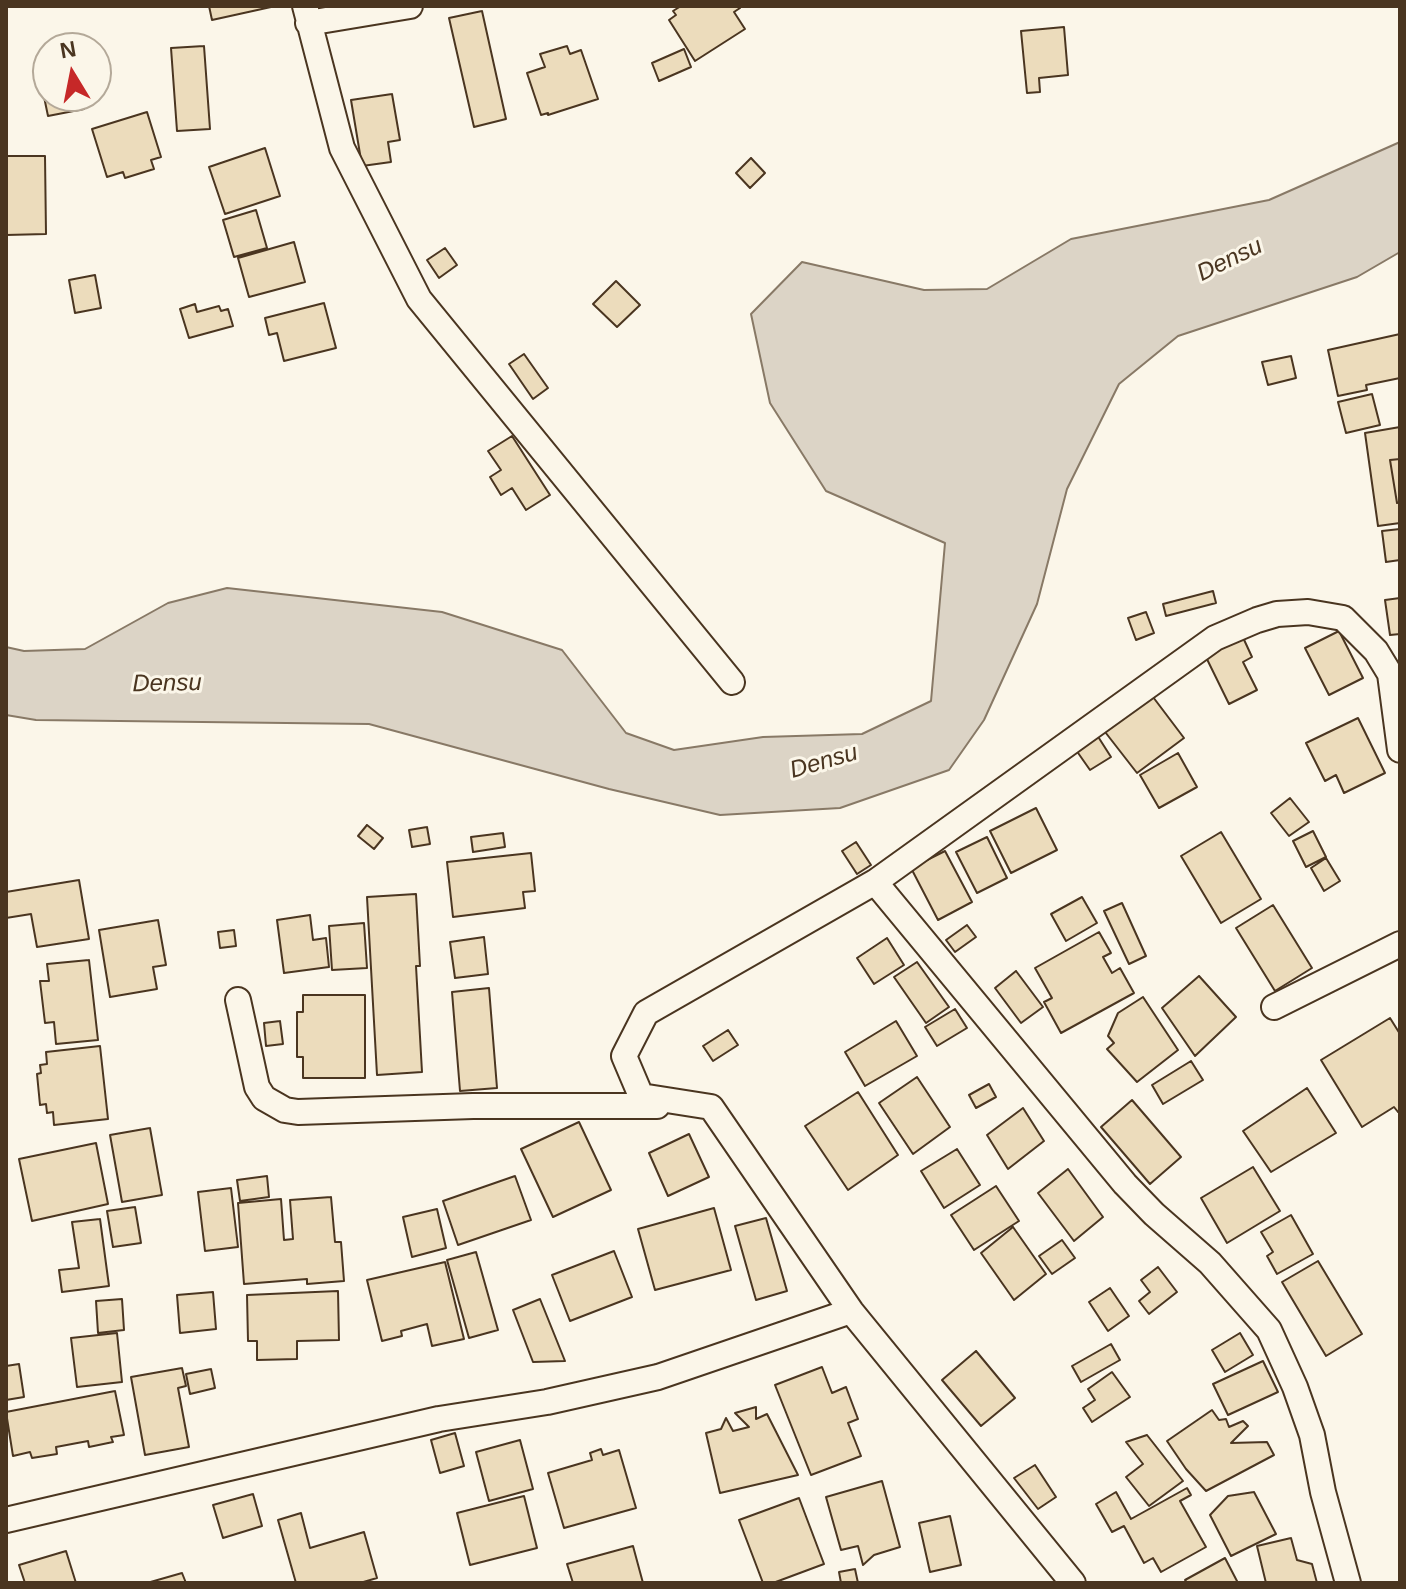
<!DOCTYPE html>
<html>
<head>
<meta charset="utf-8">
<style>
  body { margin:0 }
  #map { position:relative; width:1406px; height:1589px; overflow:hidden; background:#fbf6e9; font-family:Helvetica,sans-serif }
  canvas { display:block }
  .frame { position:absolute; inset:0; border:8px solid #4a3520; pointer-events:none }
  .north { position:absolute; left:32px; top:32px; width:80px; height:80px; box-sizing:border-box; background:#fbf6e9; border:2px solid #b4a999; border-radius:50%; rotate:350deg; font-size:22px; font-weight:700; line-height:32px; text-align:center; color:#4a3520 }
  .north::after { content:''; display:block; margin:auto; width:28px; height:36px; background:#c62828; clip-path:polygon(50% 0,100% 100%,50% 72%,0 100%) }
</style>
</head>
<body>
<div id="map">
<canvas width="1406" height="1589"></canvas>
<div class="frame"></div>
<div class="north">N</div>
</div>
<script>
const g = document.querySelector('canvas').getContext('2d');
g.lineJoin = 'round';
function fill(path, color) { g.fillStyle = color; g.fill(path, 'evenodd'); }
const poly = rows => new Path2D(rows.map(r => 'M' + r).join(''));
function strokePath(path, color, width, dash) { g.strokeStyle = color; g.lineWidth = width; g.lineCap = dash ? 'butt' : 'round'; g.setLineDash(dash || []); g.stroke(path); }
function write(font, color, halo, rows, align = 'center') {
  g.font = font + ' Helvetica,sans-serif'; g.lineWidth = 6; g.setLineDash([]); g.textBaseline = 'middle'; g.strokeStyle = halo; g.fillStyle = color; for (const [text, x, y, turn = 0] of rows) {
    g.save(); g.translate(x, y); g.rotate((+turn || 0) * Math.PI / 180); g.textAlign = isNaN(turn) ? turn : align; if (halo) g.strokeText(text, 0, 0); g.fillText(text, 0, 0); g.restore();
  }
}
const water = poly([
  [1400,142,1400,252,1357,277,1178,336,1119,384,1067,489,1037,604,984,720,949,770,840,808,720,815,609,789,369,724,36,720,6,715,6,647,24,651,85,649,168,603,227,588,442,612,562,650,626,733,674,750,763,737,862,734,931,701,945,543,826,491,770,403,751,314,802,262,924,290,987,289,1071,239,1269,200,1400,142]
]);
fill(water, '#dcd4c6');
strokePath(water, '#887966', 2);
const building = poly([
  [209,6,271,6,271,7,212,20,209,6],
  [681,6,738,6,740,8,734,12,745,29,695,61,669,20,676,15,673,11,681,6],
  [482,11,506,119,474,127,449,18,482,11],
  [1064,27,1068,75,1039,78,1040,92,1027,93,1021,31,1064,27],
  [204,46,210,129,177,131,171,48,204,46],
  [567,46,570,54,581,50,598,99,548,115,548,113,541,115,527,73,545,67,540,54,567,46],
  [684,49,691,67,659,81,652,63,684,49],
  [48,61,48,96,81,96,84,109,48,116,37,63,48,61],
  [392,94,400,140,388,142,391,162,362,166,351,100,392,94],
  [147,112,161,157,151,160,154,169,125,178,123,172,107,177,92,129,147,112],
  [265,148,280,196,225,214,209,167,265,148],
  [6,156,45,156,46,234,6,235,6,156],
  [751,158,765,173,750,188,736,173,751,158],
  [256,210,267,248,234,257,223,220,256,210],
  [294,242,305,282,249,297,238,258,294,242],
  [445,248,457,265,439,278,427,260,445,248],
  [95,275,101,308,75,313,69,280,95,275],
  [616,281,640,305,617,327,593,304,616,281],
  [324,303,336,348,284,361,277,333,269,335,265,318,324,303],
  [195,304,197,312,219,306,221,311,228,309,233,326,189,338,180,309,195,304],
  [1400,334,1400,378,1366,385,1367,390,1338,396,1328,350,1400,334],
  [524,354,548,388,533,399,509,364,524,354],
  [1291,356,1296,378,1268,385,1262,362,1291,356],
  [1372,394,1380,425,1346,433,1338,402,1372,394],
  [1400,427,1400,459,1390,460,1397,503,1400,502,1400,523,1378,526,1365,433,1400,427],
  [512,436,550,495,526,510,512,488,501,495,490,477,501,470,488,451,512,436],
  [1400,459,1400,502,1397,503,1390,460,1400,459],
  [1400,529,1400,560,1386,562,1382,531,1400,529],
  [1213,591,1216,603,1166,616,1163,604,1213,591],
  [1400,598,1400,634,1390,635,1385,600,1400,598],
  [1146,612,1154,633,1136,640,1128,618,1146,612],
  [1240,631,1252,657,1243,662,1257,690,1229,704,1202,649,1240,631],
  [1339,631,1363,678,1329,695,1305,648,1339,631],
  [1150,693,1184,738,1137,773,1102,728,1150,693],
  [1358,718,1385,773,1344,793,1336,775,1325,781,1306,743,1358,718],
  [1097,735,1111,757,1090,770,1076,750,1097,735],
  [1178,753,1197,787,1159,808,1140,775,1178,753],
  [1290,798,1309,822,1289,836,1271,813,1290,798],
  [1036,808,1057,850,1011,873,990,831,1036,808],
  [367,825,383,838,374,849,358,836,367,825],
  [427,827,430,844,412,847,409,830,427,827],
  [1313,831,1326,857,1306,867,1293,841,1313,831],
  [1221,832,1261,899,1221,923,1181,856,1221,832],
  [503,833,505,847,473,852,471,837,503,833],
  [987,837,1007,878,977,893,956,852,987,837],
  [856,842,871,865,857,874,842,851,856,842],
  [945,851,972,902,938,920,911,868,945,851],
  [531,853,535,891,523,892,525,908,453,917,447,862,531,853],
  [1326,858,1340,881,1324,891,1311,868,1326,858],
  [79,880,89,939,37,947,31,914,6,918,6,892,79,880],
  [416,894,420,966,416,966,422,1072,377,1075,367,897,416,894],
  [1082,897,1097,923,1066,941,1051,914,1082,897],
  [1122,903,1146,956,1129,964,1104,911,1122,903],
  [1273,905,1312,968,1275,991,1236,928,1273,905],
  [310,915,313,940,326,938,329,967,284,973,277,920,310,915],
  [158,920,166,965,153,967,157,989,110,997,99,930,158,920],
  [364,923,367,968,332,970,329,926,364,923],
  [967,925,976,937,955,952,946,940,967,925],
  [234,930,236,946,220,948,218,932,234,930],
  [1099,932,1111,953,1103,957,1112,973,1120,968,1134,993,1061,1033,1044,1002,1052,998,1035,968,1099,932],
  [484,937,488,974,455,978,450,942,484,937],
  [887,938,904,965,874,984,857,958,887,938],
  [89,960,98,1040,56,1044,54,1022,45,1023,40,981,49,981,47,964,89,960],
  [917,962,949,1007,926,1023,894,977,917,962],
  [1016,971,1043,1007,1021,1023,995,988,1016,971],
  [1199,976,1236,1017,1195,1056,1162,1008,1199,976],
  [489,988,497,1088,460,1091,452,992,489,988],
  [303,995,365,995,365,1078,303,1078,303,1057,297,1057,297,1012,303,1012,303,995],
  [1143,997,1178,1050,1137,1082,1107,1049,1114,1043,1108,1036,1118,1013,1143,997],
  [955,1009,967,1028,937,1046,925,1027,955,1009],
  [1390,1018,1400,1034,1400,1110,1398,1112,1394,1107,1362,1127,1321,1060,1390,1018],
  [280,1021,283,1044,266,1046,264,1023,280,1021],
  [896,1021,917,1056,865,1086,845,1052,896,1021],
  [728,1030,738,1045,713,1061,703,1046,728,1030],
  [100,1046,108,1119,54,1125,53,1112,47,1113,46,1104,40,1105,37,1074,41,1073,40,1065,47,1064,46,1052,100,1046],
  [1191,1061,1203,1080,1163,1104,1152,1085,1191,1061],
  [917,1077,950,1127,913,1154,879,1103,917,1077],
  [989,1084,996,1097,976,1108,969,1095,989,1084],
  [1307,1088,1336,1133,1271,1172,1243,1131,1307,1088],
  [858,1092,898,1155,848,1190,805,1126,858,1092],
  [1132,1100,1181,1157,1150,1184,1101,1127,1132,1100],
  [1023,1108,1044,1141,1008,1169,987,1135,1023,1108],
  [579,1122,611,1190,553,1217,521,1149,579,1122],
  [150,1128,162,1195,122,1202,110,1135,150,1128],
  [689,1134,709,1177,668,1196,649,1153,689,1134],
  [96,1143,108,1204,32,1221,19,1159,96,1143],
  [957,1149,980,1185,944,1208,921,1171,957,1149],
  [1253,1167,1280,1211,1227,1243,1201,1198,1253,1167],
  [1068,1169,1103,1217,1074,1241,1038,1193,1068,1169],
  [267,1176,269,1197,240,1201,237,1180,267,1176],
  [515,1176,531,1220,458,1245,443,1201,515,1176],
  [996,1186,1019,1221,974,1250,951,1215,996,1186],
  [231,1188,238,1247,205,1251,198,1192,231,1188],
  [331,1197,335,1242,341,1242,344,1281,307,1284,307,1279,244,1284,238,1203,281,1199,284,1240,293,1239,290,1200,331,1197],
  [135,1207,141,1243,113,1247,107,1211,135,1207],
  [714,1208,731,1270,655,1290,638,1229,714,1208],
  [437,1209,446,1248,412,1257,403,1217,437,1209],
  [1291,1215,1313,1254,1277,1274,1267,1256,1273,1252,1261,1232,1291,1215],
  [766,1218,787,1291,756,1300,735,1226,766,1218],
  [100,1219,109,1286,62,1292,59,1270,79,1268,72,1222,100,1219],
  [1013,1227,1046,1274,1014,1300,981,1253,1013,1227],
  [1062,1240,1075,1258,1052,1274,1039,1256,1062,1240],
  [614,1251,632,1297,570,1321,552,1275,614,1251],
  [476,1252,498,1330,469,1338,447,1260,476,1252],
  [1318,1261,1362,1334,1326,1356,1282,1282,1318,1261],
  [445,1262,464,1339,432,1346,427,1324,401,1331,402,1336,382,1341,367,1280,445,1262],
  [1158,1267,1177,1292,1149,1314,1139,1301,1150,1292,1141,1280,1158,1267],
  [1110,1288,1129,1316,1108,1331,1089,1302,1110,1288],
  [338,1291,339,1340,297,1341,297,1359,257,1360,257,1341,248,1341,247,1295,338,1291],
  [213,1292,216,1329,180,1333,177,1295,213,1292],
  [122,1299,124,1330,98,1333,96,1301,122,1299],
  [540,1299,565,1361,533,1362,513,1310,540,1299],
  [117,1333,122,1382,77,1387,71,1338,117,1333],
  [1240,1333,1253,1355,1225,1372,1212,1350,1240,1333],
  [1111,1344,1120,1360,1081,1382,1072,1366,1111,1344],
  [976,1351,1015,1398,981,1426,942,1380,976,1351],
  [1263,1361,1278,1392,1228,1415,1213,1384,1263,1361],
  [19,1364,24,1397,6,1400,6,1366,19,1364],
  [822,1367,832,1393,846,1387,858,1419,848,1423,861,1456,811,1475,775,1385,822,1367],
  [182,1368,186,1386,178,1388,189,1447,145,1455,131,1377,182,1368],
  [211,1369,215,1388,190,1394,186,1374,211,1369],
  [1112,1372,1130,1397,1092,1422,1083,1408,1095,1400,1088,1389,1112,1372],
  [115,1391,124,1435,111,1437,113,1442,89,1447,88,1441,56,1447,57,1454,32,1458,30,1452,13,1456,6,1412,115,1391],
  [756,1407,756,1419,767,1414,798,1475,720,1493,706,1433,721,1429,726,1418,733,1431,749,1427,735,1413,756,1407],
  [1212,1410,1219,1420,1226,1419,1229,1427,1243,1421,1248,1426,1231,1443,1267,1442,1274,1455,1206,1491,1186,1469,1167,1441,1212,1410],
  [455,1433,464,1466,440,1473,431,1440,455,1433],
  [1147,1435,1183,1481,1149,1506,1126,1477,1143,1464,1126,1442,1147,1435],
  [520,1440,533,1489,489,1501,476,1452,520,1440],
  [601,1449,603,1455,619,1450,636,1508,564,1528,548,1473,592,1460,590,1453,601,1449],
  [1035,1465,1056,1497,1038,1509,1014,1478,1035,1465],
  [882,1481,900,1547,874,1555,863,1565,858,1546,841,1550,826,1497,882,1481],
  [1187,1488,1191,1495,1180,1501,1206,1547,1161,1572,1153,1558,1144,1563,1124,1526,1112,1532,1096,1504,1116,1492,1131,1519,1187,1488],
  [1254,1492,1276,1534,1231,1556,1210,1515,1228,1496,1254,1492],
  [253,1494,262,1526,223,1538,213,1505,253,1494],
  [524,1496,537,1548,470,1565,457,1513,524,1496],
  [799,1498,824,1564,773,1583,763,1583,739,1520,799,1498],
  [301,1513,310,1548,364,1532,377,1578,360,1583,296,1583,278,1520,301,1513],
  [950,1516,961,1565,930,1572,919,1523,950,1516],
  [1291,1538,1297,1560,1312,1564,1317,1583,1266,1583,1257,1546,1291,1538],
  [633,1546,643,1583,573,1583,567,1564,633,1546],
  [66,1551,76,1583,25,1583,19,1565,66,1551],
  [1225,1558,1238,1583,1187,1583,1185,1580,1225,1558],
  [855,1569,858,1583,841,1583,839,1572,855,1569],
  [182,1573,186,1583,147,1583,182,1573]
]);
fill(building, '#ecdcbc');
strokePath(building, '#4a3520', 2);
const minor = poly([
  [305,6,342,148,419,299,732,682],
  [308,23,410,6],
  [875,882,1125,1184,1154,1214,1210,1263,1269,1330,1295,1387,1312,1435,1323,1492,1348,1583],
  [238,1000,257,1087,264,1098,285,1110,298,1112,473,1106,657,1106],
  [1274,1007,1400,944],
  [6,1520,439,1419,547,1402,658,1377,851,1311],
  [1073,1583,851,1311,711,1107,641,1096,624,1056,646,1013,875,882,1215,638,1257,620,1277,614,1308,612,1343,618,1376,651,1390,674,1400,750]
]);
strokePath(minor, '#4a3520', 28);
strokePath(minor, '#fbf6e9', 24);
write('italic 24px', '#4a3520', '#fbf6e9', [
  ["Densu",1230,260,-26],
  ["Densu",167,684,-1],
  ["Densu",824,762,-16]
]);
</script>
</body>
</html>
